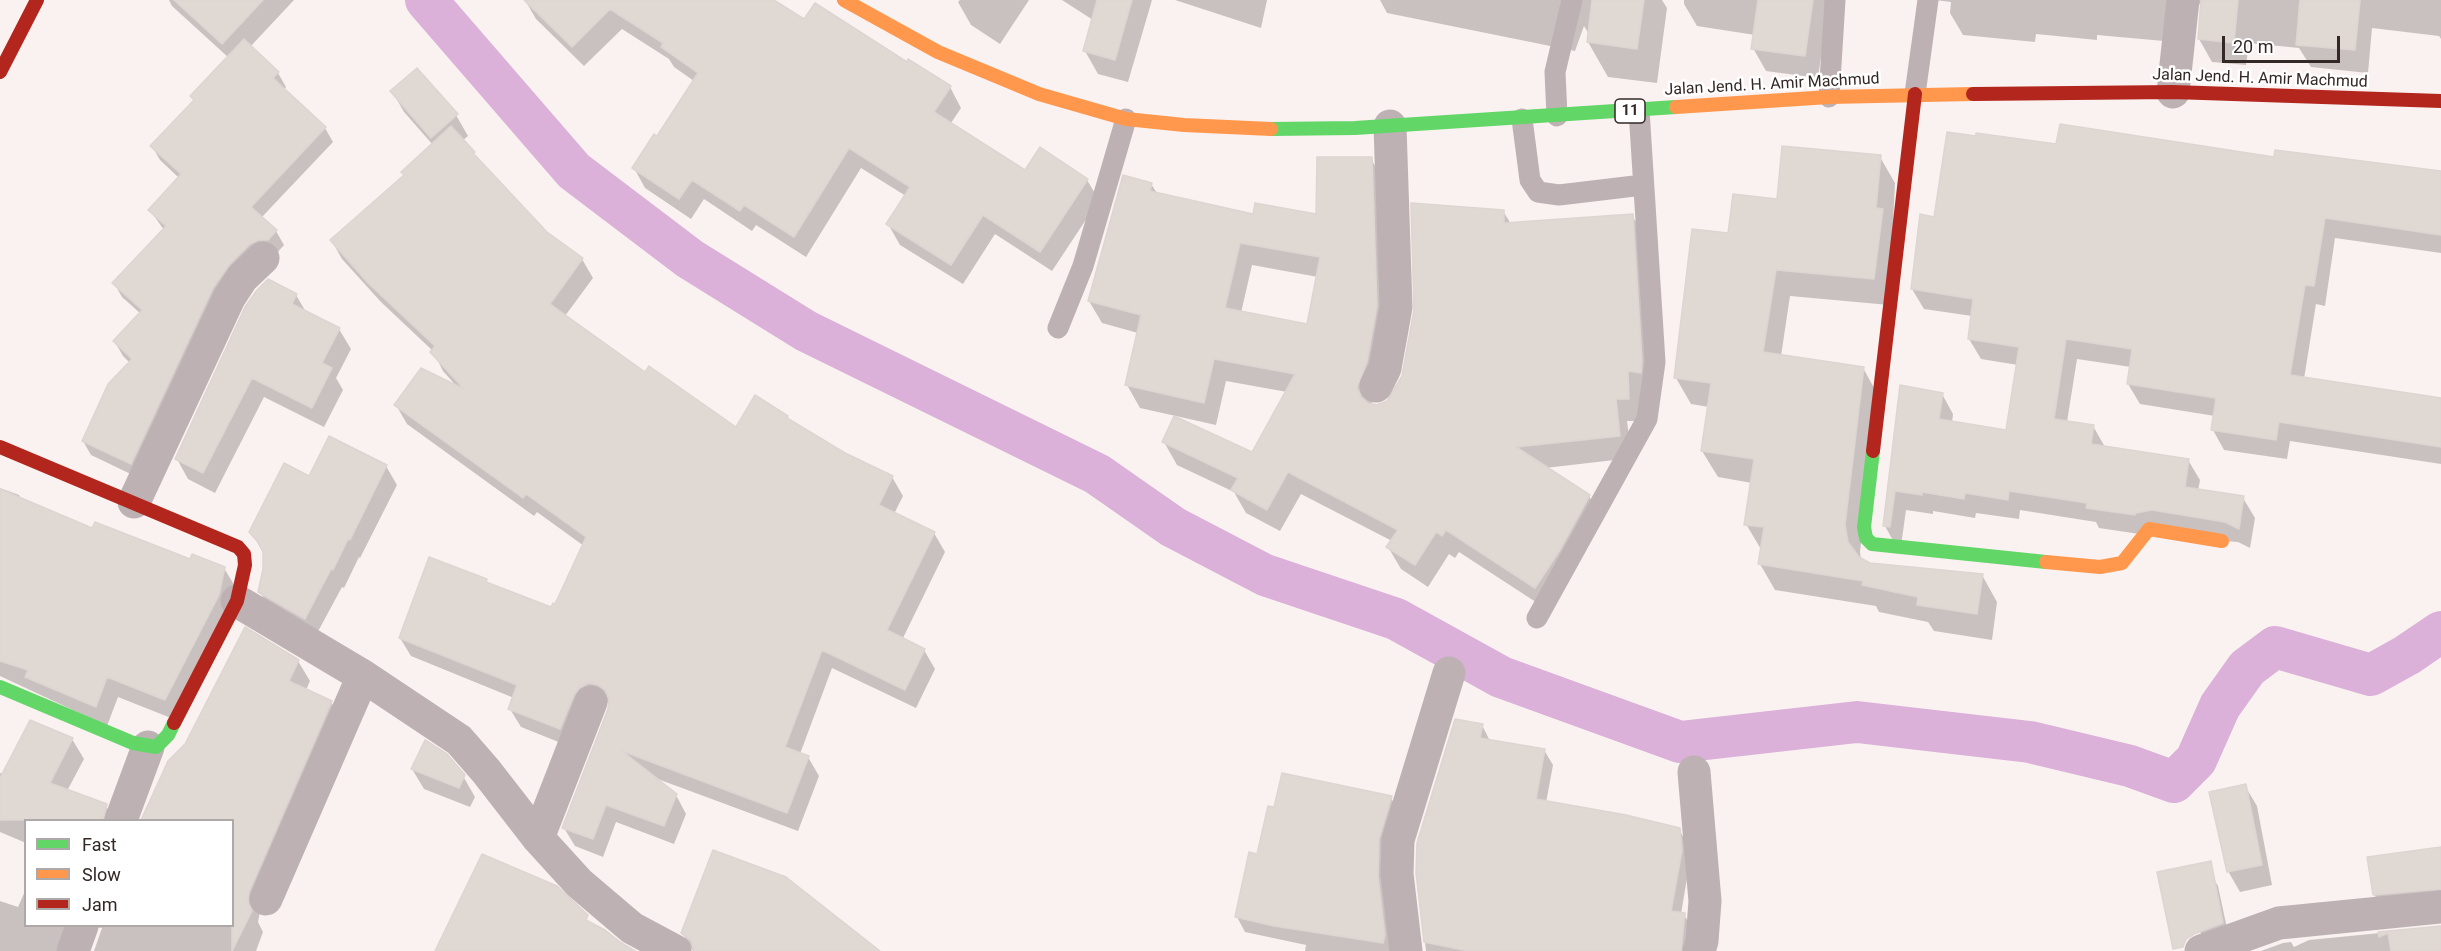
<!DOCTYPE html>
<html>
<head>
<meta charset="utf-8">
<style>
  body { margin:0 }
  #map { position:relative; width:2441px; height:951px; overflow:hidden; background:#faf2f0; font-family:Roboto,sans-serif }
  canvas { display:block }
  .legend { position:absolute; left:24px; top:819px; width:210px; height:108px; box-sizing:border-box; background:#fff; border:2px solid #ada9a8; margin:0; padding:8px 10px; list-style:none; font-size:18px; color:#332825 }
  .legend li { display:flex; align-items:center; gap:12px; height:30px }
  .legend b { width:30px; border:2px solid #ada9a8 }
  .scale { position:absolute; left:2222px; top:36px; width:118px; height:27px; box-sizing:border-box; border:3px solid #332825; border-top:0; padding-left:8px; font-size:18px; line-height:21px; white-space:nowrap; color:#332825; -webkit-text-stroke:4px #fff; paint-order:stroke }
</style>
</head>
<body>
<div id="map">
<canvas width="2441" height="951"></canvas>
<ul class="legend">
<li><b style="height:8px;background:#63d668"></b>Fast</li>
<li><b style="height:8px;background:#ff974d"></b>Slow</li>
<li><b style="height:8px;background:#b3261e"></b>Jam</li>
</ul>
<div class="scale">20 m</div>
</div>
<script>
const g = document.querySelector('canvas').getContext('2d');
g.lineJoin = 'round';
function fill(path, color) { g.fillStyle = color; g.fill(path, 'evenodd'); }
const poly = rows => new Path2D(rows.map(r => 'M' + r).join(''));
function strokePath(path, color, width, dash) { g.strokeStyle = color; g.lineWidth = width; g.lineCap = dash ? 'butt' : 'round'; g.setLineDash(dash || []); g.stroke(path); }
function write(font, color, halo, rows, align = 'center') {
  g.font = font + ' Roboto,sans-serif'; g.lineWidth = 5; g.setLineDash([]); g.textBaseline = 'middle'; g.strokeStyle = halo; g.fillStyle = color; for (const [text, x, y, turn = 0] of rows) {
    g.save(); g.translate(x, y); g.rotate((+turn || 0) * Math.PI / 180); g.textAlign = isNaN(turn) ? turn : align; if (halo) g.strokeText(text, 0, 0); g.fillText(text, 0, 0); g.restore();
  }
}
fill(poly([
  [169,0,294,0,250,47,278,73,286,87,284,90,325,128,333,142,261,218,276,231,284,245,276,254,266,254,139,478,91,455,83,441,130,363,123,356,115,342,141,314,122,297,114,283,164,230,150,210,179,178,160,160,152,146,195,101,229,58,172,6],
  [525,0,771,0,804,21,907,64,950,87,961,108,951,123,1026,172,1087,180,1099,200,1052,271,995,234,963,284,900,245,888,224,906,196,861,168,806,257,756,225,752,231,704,199,691,219,645,188,634,168,657,138,694,81,674,67,669,59,622,29,584,66,536,19],
  [960,0,1029,0,1000,44,971,25,958,2],
  [1062,0,1152,0,1128,82,1098,74,1085,51,1093,20],
  [1175,0,1267,0,1261,28],
  [1380,0,1662,0,1667,8,1657,83,1608,77,1588,42,1589,34,1584,26,1575,51,1387,13],
  [1684,0,1829,0,1818,78,1766,71,1753,48,1755,35,1697,26,1684,4],
  [1935,0,2441,0,2441,39,2439,36,2372,28,2368,73,2311,67,2299,48,2249,43,2246,65,2212,62,2199,39,2203,5,2198,4,2175,42,2097,35,2097,40,2036,34,2035,42,1963,35,1950,13,1951,2],
  [392,91,456,115,468,136,462,141,479,162,546,233,582,259,593,278,565,316,645,374,736,430,787,417,790,422,844,454,892,477,903,496,894,514,934,533,945,552,902,640,924,650,935,669,916,708,832,668,800,754,808,757,819,776,798,831,655,778,676,795,686,814,674,844,616,822,603,857,575,846,564,828,610,703,600,702,571,747,521,727,510,709,514,698,411,656,400,638,486,580,489,585,552,609,556,606,584,546,537,512,534,516,407,424,396,405,458,388,443,371,433,351,381,302,342,259,332,241,405,176,433,145,404,112],
  [2058,146,2275,159,2441,173,2441,253,2335,238,2325,306,2316,304,2304,379,2441,400,2441,464,2290,441,2287,459,2224,450,2213,430,2215,416,2140,404,2128,384,2131,367,2077,359,2067,422,2093,426,2105,447,2188,460,2200,480,2198,491,2243,498,2255,518,2250,548,2238,542,2146,535,2099,528,2096,522,2020,510,2019,519,1976,513,1975,518,1933,511,1933,514,1906,510,1901,546,1896,546,1885,526,1901,387,1942,394,1953,414,1952,423,2008,431,2018,365,1981,359,1969,339,1972,316,1924,309,1912,289,1935,218],
  [1880,157,1895,183,1889,305,1790,296,1781,356,1863,368,1878,395,1860,552,1861,560,1870,564,1982,575,1997,602,1992,640,1934,631,1928,622,1879,612,1876,606,1775,590,1760,564,1762,551,1746,524,1752,483,1718,477,1702,451,1709,407,1691,404,1676,378,1730,235,1779,201],
  [1371,159,1384,181,1379,385,1371,405,1377,406,1388,403,1503,211,1511,224,1632,215,1645,238,1654,385,1641,421,1627,421,1632,458,1545,468,1589,496,1602,519,1548,610,1459,552,1455,558,1449,554,1428,587,1401,569,1388,547,1392,541,1301,494,1280,531,1246,513,1234,492,1177,465,1164,442,1253,454,1287,392,1226,381,1216,425,1140,408,1127,385,1138,333,1102,323,1089,301,1151,184,1157,193,1254,215,1318,216],
  [1252,265,1318,277,1308,325,1241,313],
  [296,295,306,312,339,329,351,349,336,378,343,390,324,427,264,397,215,493,188,479,177,459],
  [386,466,397,485,360,558,359,557,344,588,342,587,315,637,271,611,260,592,265,569,264,554,251,532,309,478],
  [0,488,19,495,22,500,93,529,191,561,224,568,236,588,176,720,118,697,107,726,0,676],
  [298,661,310,681,306,690,331,702,342,722,260,912,258,922,263,932,256,951,94,951,102,928,90,927,71,951,0,951,0,901,18,907,26,889,26,926,232,926,232,820,143,820,170,762],
  [1482,725,1490,741,1544,750,1553,765,1546,803,1679,829,1687,844,1689,866,1681,914,1684,915,1693,929,1690,951,1426,951,1417,873],
  [72,739,84,759,67,791,106,806,114,820,26,820,26,843,0,832,0,773,4,774],
  [412,769,463,776,475,797,470,807,424,789],
  [2245,786,2257,806,2272,885,2240,892,2228,871],
  [1391,798,1399,812,1393,951,1305,951,1306,945,1245,932,1237,917,1275,809],
  [2441,848,2441,904,2383,910,2374,894],
  [2212,876,2218,886,2228,933,2206,941,2200,932],
  [2441,927,2441,951,2261,951,2283,943,2291,942,2294,947,2309,940],
  [682,933,879,951,693,951]
]), '#0003');
strokePath(poly([
  [426,0,574,171,690,259,806,331,1097,474,1173,527,1265,575,1396,619,1501,677,1680,742,1857,722,2030,742,2130,766,2174,782,2196,760,2220,706,2247,668,2275,647,2371,675,2407,655,2441,632]
]), '#dbb0d9', 42);
const building = poly([
  [174,0,263,0,222,44,174,0],
  [524,0,774,0,804,19,815,3,907,62,908,59,951,86,934,112,1025,170,1040,147,1088,179,1040,252,983,215,951,265,886,224,910,187,849,148,794,237,744,205,740,211,692,180,679,199,632,168,654,134,657,136,698,73,661,47,663,43,610,9,572,47,524,0],
  [1097,0,1132,0,1115,60,1083,51,1097,0],
  [1592,0,1644,0,1637,49,1587,42,1592,0],
  [1758,0,1813,0,1805,56,1751,49,1758,0],
  [2201,0,2238,0,2234,43,2198,39,2201,0],
  [2300,0,2360,0,2355,50,2296,45,2300,0],
  [244,39,279,72,273,78,326,127,251,207,277,230,268,240,258,240,250,244,229,265,213,288,131,464,82,441,108,384,132,359,113,341,142,310,112,283,166,226,148,210,181,174,150,146,194,100,190,96,244,39],
  [417,68,458,114,431,138,390,91,417,68],
  [2060,124,2274,157,2275,150,2441,171,2441,235,2325,218,2314,286,2305,285,2290,375,2441,398,2441,447,2279,422,2276,440,2211,430,2216,398,2127,384,2132,349,2066,339,2054,419,2094,425,2091,444,2189,459,2185,487,2244,496,2239,529,2225,522,2152,510,2136,513,2135,515,2086,508,2087,503,2009,491,2008,500,1965,493,1964,499,1922,492,1922,495,1895,491,1890,527,1883,526,1900,385,1943,393,1939,419,2006,430,2019,347,1968,339,1973,299,1911,289,1920,214,1934,217,1947,132,1976,136,1976,133,2056,144,2060,124],
  [451,126,475,152,473,153,547,232,583,258,550,304,645,372,649,366,736,427,755,395,788,416,787,418,845,453,893,476,879,505,935,532,887,630,925,649,905,690,822,650,785,747,809,756,787,813,622,751,677,794,664,826,606,805,593,839,562,828,608,709,609,699,605,690,598,685,589,683,579,688,574,695,560,729,508,709,517,685,399,638,429,557,487,579,486,582,551,607,553,603,555,604,586,537,526,494,523,498,394,405,421,368,464,389,430,352,435,346,368,283,330,240,404,175,401,172,451,126],
  [1782,146,1881,155,1876,208,1883,209,1874,279,1776,270,1763,352,1864,367,1845,525,1848,542,1859,557,1870,563,1983,574,1977,614,1917,605,1918,597,1862,585,1863,581,1758,564,1764,527,1744,525,1754,459,1701,451,1711,383,1674,378,1692,229,1728,233,1733,194,1777,199,1782,146],
  [1317,157,1372,157,1377,306,1367,362,1357,387,1361,397,1368,403,1377,405,1387,401,1402,376,1414,310,1411,203,1504,210,1504,223,1633,214,1642,362,1641,373,1628,371,1629,399,1616,399,1620,436,1516,447,1590,495,1560,550,1535,588,1446,530,1442,536,1436,532,1415,565,1386,547,1398,530,1288,472,1267,510,1231,490,1238,478,1162,442,1174,416,1252,452,1295,374,1214,359,1204,403,1125,385,1141,315,1088,301,1123,175,1152,183,1150,191,1253,214,1255,203,1316,214,1317,157],
  [1240,243,1320,257,1307,324,1225,308,1240,243],
  [268,279,297,294,292,304,340,328,322,363,332,368,312,408,252,378,203,473,175,459,245,307,257,290,268,279],
  [329,436,387,465,350,540,348,539,333,570,331,569,305,619,258,592,263,569,263,552,258,542,249,532,284,463,309,476,329,436],
  [0,489,92,528,95,522,190,559,192,554,225,567,219,595,165,700,107,677,96,707,25,677,28,670,0,661,0,489],
  [245,627,299,660,289,681,332,701,249,892,248,902,252,911,232,951,232,820,141,820,168,761,185,744,245,627],
  [1455,719,1483,724,1480,738,1545,749,1536,799,1626,815,1680,828,1682,851,1671,911,1685,913,1681,951,1468,951,1424,942,1416,873,1417,843,1455,719],
  [30,720,73,738,50,783,107,804,103,820,0,820,0,778,30,720],
  [425,740,447,754,465,775,459,788,411,769,425,740],
  [1282,773,1392,796,1379,839,1378,876,1385,935,1383,943,1274,926,1235,917,1249,852,1257,854,1268,806,1274,807,1282,773],
  [2246,784,2262,865,2227,872,2209,792,2246,784],
  [2441,847,2441,889,2373,895,2367,857,2441,847],
  [713,850,786,877,880,951,694,951,691,941,681,933,713,850],
  [482,854,557,886,588,915,586,920,605,930,620,942,635,951,435,951,482,854],
  [2211,861,2223,923,2194,934,2186,939,2183,947,2173,949,2157,872,2211,861],
  [2441,926,2441,951,2391,951,2388,933,2379,937,2378,932,2441,926]
]);
fill(building, '#e0d8d3');
strokePath(building, '#ddd5d1', 1.5);
strokePath(poly([
  [1915,94,1928,0],
  [1829,97,1835,0],
  [1557,116,1555,72,1572,0],
  [1522,119,1530,180,1538,192,1559,195,1643,185],
  [1058,328,1083,266,1126,119],
  [1537,618,1647,419,1655,362,1639,110]
]), '#beb1b4', 21);
strokePath(poly([
  [2173,92,2183,0],
  [1376,386,1385,368,1396,307,1390,126],
  [134,502,229,298,242,278,263,258],
  [237,601,363,676,459,740,486,771,538,838,579,883,632,928,675,951],
  [1694,772,1705,901,1702,941,1699,951],
  [121,820,148,747],
  [538,838,591,702],
  [266,899,363,676],
  [73,951,82,926],
  [1406,951,1397,874,1398,840,1449,673],
  [2201,951,2279,923,2441,907]
]), '#beb1b4', 33);
strokePath(poly([
  [1271,129,1355,128,1676,107],
  [1873,451,1864,527,1866,538,1872,544,2046,562],
  [0,687,133,743,156,747,168,735,174,723]
]), '#63d668', 14);
strokePath(poly([
  [844,0,938,52,1039,94,1126,119,1184,125,1271,129],
  [1676,107,1829,97,1973,94],
  [2046,562,2100,567,2122,563,2149,529,2222,541]
]), '#ff974d', 14);
strokePath(poly([
  [0,72,37,0],
  [1973,94,2173,92,2441,101],
  [0,447,238,547,244,554,245,565,237,601,174,723],
  [1873,451,1915,94]
]), '#b3261e', 14);
for (const [x, y, w] of [
  [1630,111,30]
]) { const box = new Path2D(); box.roundRect(x - w / 2, y - 12, w, 24, 4.5); g.fillStyle = '#fff'; g.fill(box); strokePath(box, '#332825', 1.5); }
write('bold 15px', '#332825', null, [
  ["11",1630,111]
]);
write('16px', '#332825', '#fff', [
  ["Jalan Jend. H. Amir Machmud",2260,79,2],
  ["Jalan Jend. H. Amir Machmud",1772,85,-3]
]);
</script>
</body>
</html>
